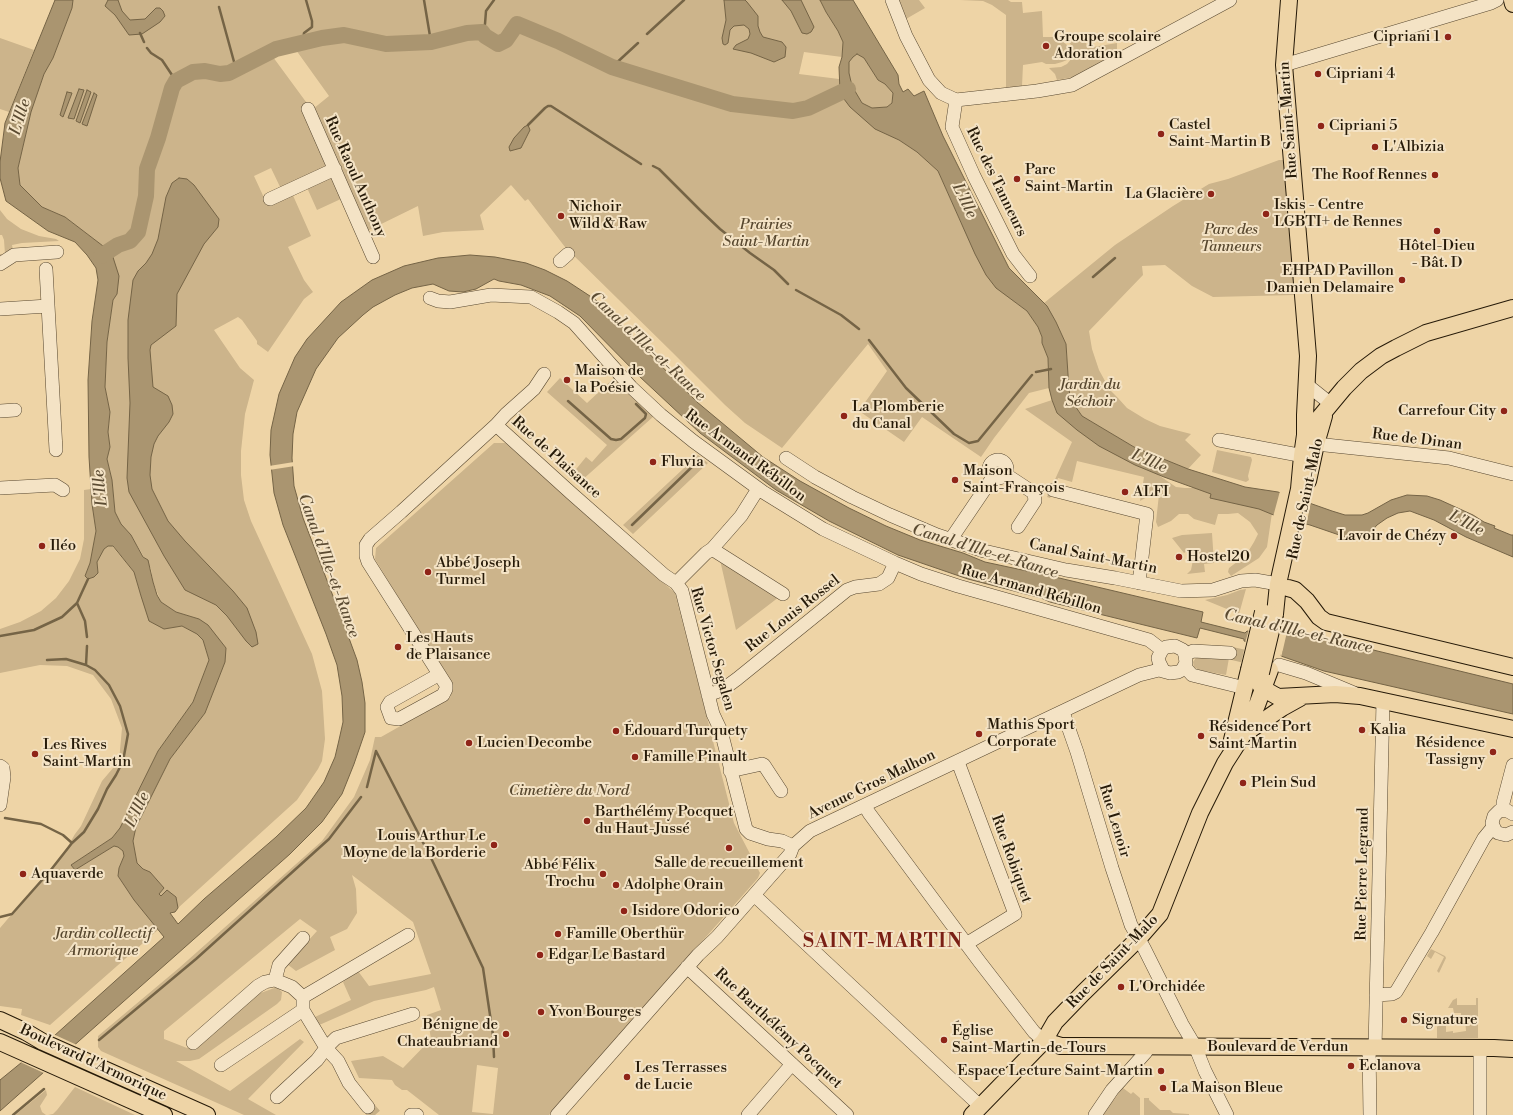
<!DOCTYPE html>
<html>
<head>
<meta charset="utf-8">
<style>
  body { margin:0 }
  canvas { display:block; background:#eed4a6 }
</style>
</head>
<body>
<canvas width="1513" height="1115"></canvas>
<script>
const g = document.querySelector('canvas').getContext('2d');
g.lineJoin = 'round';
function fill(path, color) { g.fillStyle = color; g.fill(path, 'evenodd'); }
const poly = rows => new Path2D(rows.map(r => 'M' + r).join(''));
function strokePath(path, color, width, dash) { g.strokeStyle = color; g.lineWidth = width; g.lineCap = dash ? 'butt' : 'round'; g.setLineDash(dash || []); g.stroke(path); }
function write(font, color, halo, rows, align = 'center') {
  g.font = font + ' "Libre Bodoni",serif'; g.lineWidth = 4; g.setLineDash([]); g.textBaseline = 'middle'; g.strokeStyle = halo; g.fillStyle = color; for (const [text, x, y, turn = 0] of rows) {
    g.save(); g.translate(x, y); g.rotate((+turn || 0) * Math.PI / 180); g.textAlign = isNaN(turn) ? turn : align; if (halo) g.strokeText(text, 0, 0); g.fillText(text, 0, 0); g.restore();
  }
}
fill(poly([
  [73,0,820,0,826,12,838,31,843,42,842,57,804,52,799,74,839,79,840,92,899,140,917,152,938,171,961,223,1016,303,1027,311,1038,327,1042,337,1042,343,1048,358,1049,388,1029,393,994,438,981,457,922,417,904,442,859,411,887,371,868,344,782,448,745,423,725,405,672,352,565,247,528,199,525,201,511,185,480,215,484,230,443,232,423,236,418,206,367,231,313,109,329,96,296,50,273,57,309,106,343,198,317,210,304,181,282,191,271,168,254,176,266,202,291,191,311,236,288,247,304,280,313,292,304,299,268,352,257,344,257,341,242,320,238,317,214,330,240,368,254,380,245,414,241,451,241,475,244,500,251,521,312,654,322,691,325,739,322,761,318,769,297,800,178,908,176,897,161,896,159,894,164,888,150,872,143,869,137,863,133,841,136,827,170,759,205,713,224,662,226,648,199,619,176,612,161,602,153,582,151,569,131,535,121,524,115,512,112,480,107,459,110,447,108,432,110,412,105,387,107,342,113,300,117,294,111,251,117,246,116,245,103,246,65,217,42,207,20,185,18,168,31,112,44,74,53,58,72,8],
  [898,0,919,0,925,8,906,19],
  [960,0,1008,0,1011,2,1022,2,1023,13,1042,11,1043,37,1057,37,1058,41,1062,41,1067,45,1069,52,1067,60,1062,62,1055,64,1046,64,1042,62,1023,65,1022,86,1006,88,1006,15,992,5,983,1],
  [1085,37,1087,48,1117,43,1117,56,1074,77,1057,80,1055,74,1049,68,1061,67,1067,64,1072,58,1073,47,1065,38],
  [0,38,34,50,9,112,0,109],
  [857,54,864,58,878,80,885,84,893,93,892,103,887,107,872,108,862,103,852,86,849,73,849,62,853,57],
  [1279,160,1283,160,1294,295,1213,297,1192,286,1165,265,1142,266,1143,275,1089,331,1092,349,1099,370,1110,390,1118,398,1127,408,1145,419,1160,426,1191,434,1185,440,1201,455,1188,469,1134,447,1082,416,1072,400,1069,390,1066,344,1056,322,1044,303,1115,245,1173,206,1209,184,1228,179],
  [0,210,7,219,21,229,39,236,56,239,59,241,22,243,12,245,13,250,0,261,0,254,5,254,4,240,2,235,0,235],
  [615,377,654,416,581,481,573,473,586,457,592,462,607,445,547,392,560,378,587,403],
  [1052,400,1057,413,1135,465,1157,474,1176,487,1185,488,1205,488,1272,513,1267,547,1259,558,1231,576,1228,572,1229,568,1246,555,1254,542,1258,534,1250,522,1238,513,1228,514,1218,514,1215,525,1194,519,1188,514,1179,514,1171,521,1158,527,1156,522,1159,494,1154,493,1140,501,1144,477,1077,461,1072,482,1058,478,1050,498,1047,497,1072,442,1025,409],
  [494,443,505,443,675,593,734,823,760,873,758,878,549,1115,439,1115,407,1090,402,1090,395,1085,392,1080,359,1078,351,1061,383,1056,403,1068,431,1039,427,1015,441,1010,434,987,426,990,374,1001,317,1026,315,1017,351,1000,343,982,358,971,369,986,431,974,413,922,352,875,356,889,357,913,347,929,330,937,335,950,296,971,287,964,317,931,300,919,164,1031,164,1039,187,1048,200,1045,258,994,277,987,282,992,281,1000,277,1004,199,1059,190,1061,176,1061,230,1091,300,1039,304,1042,248,1099,276,1115,244,1115,101,1051,98,1047,98,1036,179,968,322,841,354,797,370,760,375,737,381,737,450,698,453,687,375,559,376,548],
  [477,1065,498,1068,493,1114,472,1112],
  [1217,450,1251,457,1252,460,1248,476,1249,480,1246,482,1212,472],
  [698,455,708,463,633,534,623,525],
  [91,489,96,531,90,563,85,576,88,579,94,577,98,573,97,562,104,549,108,546,112,546,134,572,141,596,164,629,182,626,197,634,203,640,209,660,193,702,158,751,120,828,112,838,71,865,75,870,114,846,118,847,123,851,124,856,119,868,118,876,134,900,159,929,50,1025,21,1015,22,1009,0,1006,0,928,64,853,75,834,81,826,102,781,119,761,122,728,111,699,93,675,67,666,40,665,0,673,0,629,20,622,41,611,56,598,69,581,80,559,84,539,84,490],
  [1212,533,1214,563,1204,564,1205,572,1187,574,1191,570,1193,560,1187,551,1184,553,1172,538,1182,535],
  [720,560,779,597,736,630],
  [1246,589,1239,614,1205,600,1227,595,1240,590],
  [1198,655,1229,658,1226,675,1199,670,1194,667,1193,662],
  [1431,949,1445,956,1446,958,1439,973,1437,971,1444,957,1435,952,1431,959,1427,956],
  [1457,998,1457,1005,1476,1005,1476,998,1478,998,1478,1038,1437,1038,1437,1027,1442,1020,1449,1019,1449,1023,1446,1023,1446,1032,1453,1031,1453,1033,1466,1031,1465,1017,1461,1017,1461,1013,1454,1013,1453,1008,1448,1008,1453,1000],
  [75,1087,135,1115,48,1115,53,1114,57,1110],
  [1123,1088,1131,1094,1133,1092,1140,1098,1140,1115,1102,1115],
  [46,1090,47,1095,40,1106,42,1112,46,1115,15,1115],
  [1144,1098,1149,1098,1149,1100,1160,1110,1170,1110,1173,1113,1189,1114,1189,1115,1144,1115]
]), '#ccb48b');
const water = poly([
  [55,0,73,0,72,8,53,58,44,74,31,112,18,168,20,185,42,207,65,217,103,246,118,245,111,251,119,276,117,294,113,300,107,342,105,387,110,412,108,432,110,447,107,459,112,480,115,512,121,524,131,535,143,557,148,560,153,582,157,595,161,602,176,612,199,619,208,625,226,648,225,662,205,713,170,759,136,827,133,841,137,863,143,869,150,872,164,888,159,894,161,896,167,890,176,897,178,908,175,912,170,913,178,924,204,899,276,837,306,808,324,782,335,757,339,740,343,722,342,696,337,665,326,634,283,525,274,493,270,455,271,430,279,394,295,357,307,339,341,302,372,280,404,266,438,258,470,255,495,257,526,263,545,270,567,281,596,300,697,402,763,457,800,481,849,508,886,526,920,540,963,553,985,562,1055,577,1203,612,1201,622,1245,633,1247,631,1285,637,1286,634,1324,638,1513,684,1513,714,1324,671,1281,656,1282,651,1244,641,1244,639,1200,628,1197,638,1050,602,1041,598,968,579,898,555,829,521,776,490,700,433,640,377,580,316,550,296,521,285,499,281,494,279,476,289,463,292,449,291,433,284,412,288,395,295,373,307,363,315,338,338,316,369,297,412,293,434,292,458,294,486,303,518,346,630,357,660,362,682,365,703,365,732,354,764,342,794,322,822,290,854,0,1111,0,1080,54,1036,164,937,134,900,118,876,119,868,124,856,123,851,118,847,114,846,75,870,71,865,112,838,120,828,158,751,193,702,209,660,203,640,197,634,182,626,164,629,149,621,141,596,134,572,113,546,108,546,104,549,97,562,98,573,94,577,88,579,85,576,90,563,96,531,92,504,89,457,88,380,92,321,98,280,96,268,87,255,75,242,48,231,6,201,0,178,0,162,5,123,55,0],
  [108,0,118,0,122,11,130,20,145,19,156,8,160,8,163,11,165,16,160,22,142,34,129,35,115,15,105,6,108,0],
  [724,0,745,0,747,2,758,16,758,26,760,32,763,37,782,42,786,47,785,57,774,62,751,53,733,49,736,45,748,39,750,34,749,29,744,25,734,26,730,30,728,43,725,45,723,44,722,38,726,20,724,0],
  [782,0,801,0,814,27,811,32,807,34,802,33,791,11,782,0],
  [820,0,853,0,898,75,899,84,903,92,908,89,914,96,924,91,943,136,1009,268,1047,306,1056,322,1066,344,1069,390,1071,400,1082,416,1134,447,1188,469,1245,487,1278,492,1332,511,1345,515,1362,515,1368,513,1391,500,1407,495,1427,496,1440,500,1473,515,1484,522,1495,526,1494,528,1511,535,1513,535,1513,557,1466,537,1434,520,1410,511,1398,513,1387,518,1377,525,1369,534,1360,537,1348,538,1310,525,1276,516,1259,509,1210,498,1211,494,1164,477,1135,465,1099,446,1077,430,1057,413,1052,400,1049,388,1048,358,1042,343,1042,337,1038,327,1027,311,996,288,986,275,975,254,938,171,917,152,899,140,875,129,850,107,844,99,840,92,839,67,842,57,843,42,838,31,826,12,820,0],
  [857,54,864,58,878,80,885,84,893,93,892,103,887,107,872,108,862,103,852,86,849,73,849,62,853,57,857,54],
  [79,89,84,90,74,119,68,118,79,89],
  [87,90,91,92,80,123,76,121,87,90],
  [67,92,72,93,63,117,60,115,67,92],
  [94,93,97,95,87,126,82,124,94,93],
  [528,125,530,130,521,148,510,151,509,147,514,138,524,127,528,125],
  [179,178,187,179,194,185,219,219,218,227,204,244,177,294,176,326,151,345,150,350,153,387,168,396,172,405,173,414,169,422,158,436,154,444,151,457,150,475,152,489,168,521,185,541,233,591,247,608,256,632,258,644,252,647,246,641,227,616,216,605,185,590,164,556,129,492,127,478,130,403,128,358,128,320,133,280,138,271,146,263,152,254,158,239,166,197,172,183,179,178]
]);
fill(water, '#aa9570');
strokePath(water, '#756446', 1);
fill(poly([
  [294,462,295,466,269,470,269,466],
  [1280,491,1311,502,1306,526,1273,517],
  [1249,629,1284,635,1287,632,1281,658,1280,653,1245,643],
  [53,1034,77,1045,46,1074,18,1061]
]), '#eed4a6');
strokePath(poly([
  [424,0,431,42],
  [219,7,236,69],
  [482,32,485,24,486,11,494,0],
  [140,33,144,42],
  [647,34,684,0],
  [303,42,304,33,312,27,312,21,306,0],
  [147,48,151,53,162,60,176,81],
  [612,67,638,43],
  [528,125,545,108,548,106,551,106,641,164],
  [653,166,659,169,700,210,720,229,750,253,774,270,788,284],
  [1093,277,1115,258],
  [796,290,841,315,859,329],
  [869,340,906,388,954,434,969,443,978,441,1032,375],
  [1036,372,1051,369],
  [568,401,611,439,616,440,621,439,645,418,646,414,636,404],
  [632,525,696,463],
  [77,603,85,621,87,637],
  [0,636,34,630,62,617,77,603,88,579],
  [47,660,66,659,86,665],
  [376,751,432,860,483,968,493,1035,494,1057],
  [367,787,376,751],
  [72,843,84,832,98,809,107,789,116,775,123,761,128,734,120,706,109,685,95,670,86,665,87,646],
  [0,917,12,914,50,871,72,843,63,835,41,824,5,818],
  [99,1040,196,959,329,839,361,797],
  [13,1115,44,1089]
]), '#756446', 2.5);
strokePath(poly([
  [101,256,118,245,130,241,138,232,146,196,147,169,158,138,172,88,176,81,193,72,205,71,220,74,229,73,276,49,322,38,344,35,386,44,431,42,467,33,482,32,485,36,498,44,506,40,517,24,558,41,612,67,732,104,793,111,808,108,848,89]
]), '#aa9570', 16);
strokePath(poly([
  [1230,653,1261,660],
  [368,1107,375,1115]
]), '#c6af86', 13, [13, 6]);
const minor = poly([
  [892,0,906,36,929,80,941,93,956,100],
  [1284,65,1491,3,1497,0],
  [956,100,1037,91,1072,85,1230,0],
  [956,100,952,127,974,176,1013,254,1030,276],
  [308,109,373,257],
  [270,199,335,169],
  [560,261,568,254],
  [0,264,14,255,57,252],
  [46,269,56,450],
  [430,298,438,301,450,302,491,295,531,297,558,312,574,323,631,387,661,415,693,441,763,492,823,529,895,563,921,574,958,586,1149,640,1162,650],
  [0,309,48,306],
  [1306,384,1331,404],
  [0,411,15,410],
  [496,425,506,414,534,389,544,374],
  [1219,440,1309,457,1311,459],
  [1308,447,1316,444,1449,458,1513,474],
  [786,458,815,477,852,497,890,515,937,535,984,551,1066,570,1115,578,1181,591,1213,590,1241,581,1255,580,1278,584,1287,588],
  '989 469a9 9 0 1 1 18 0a9 9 0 1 1-18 0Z',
  [1005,474,1034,493,1035,501,1018,527],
  [0,488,55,485,63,490],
  [1053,490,1147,514,1139,583],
  [951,539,993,477],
  [712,549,783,594],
  [676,583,682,591,713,714,721,731,746,829,750,833,768,839,782,841,793,846],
  [1185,655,1193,651,1230,653],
  [1279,665,1306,673,1354,693],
  [1185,667,1192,675,1245,688],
  [438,675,390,702,387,707,391,718,399,719,443,695,446,689,446,685,368,562,366,556,366,545,370,539,401,512,496,425,571,493,664,575,676,583,706,553,712,549,741,516,758,489],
  [708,695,722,690,737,679,847,590,855,587,879,584,888,578,895,563],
  [1063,712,1077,752,1112,868,1131,925,1144,948,1182,1024,1195,1046,1205,1071,1227,1115],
  [958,762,1015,914,966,944],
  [0,766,3,768,4,777,0,805],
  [730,771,762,764,764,765,781,791],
  [865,806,869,813,979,961,1034,1032,1044,1041],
  [1503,810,1503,803,1513,765],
  [1513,814,1506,810,1499,811,1494,816,1492,823,1495,830,1498,833,1506,835,1513,832],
  [754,895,980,1106],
  [687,967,847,1115],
  [1376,995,1392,994,1396,992,1432,932,1484,838,1493,827],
  [303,997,292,987,275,980,279,965,303,938],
  [303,1010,303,997,408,935],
  [193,1043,258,986,265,982,275,980],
  [1369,1047,1370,1115],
  [1375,1048,1383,701],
  [221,1065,303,1010,326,1048,336,1038,413,1014],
  [277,1097,317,1060,326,1048,338,1061,349,1083,368,1107],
  [411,1115,417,1115],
  [557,1115,698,955,717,937,790,854,793,846,810,831,1139,675,1159,670,1170,673,1178,672,1182,670,1186,663,1185,655,1183,650,1175,646,1166,647,1162,650,1158,658,1159,662,1163,670],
  [748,1115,792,1064],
  [1095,1115,1112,1090,1146,1052],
  [1480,1115,1480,1048]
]);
const major = poly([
  [1512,0,1513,4],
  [1305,435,1344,388,1361,371,1381,356,1396,348,1426,333,1513,308],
  [1308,481,1316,444,1324,416],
  [1288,588,1295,590,1307,601,1319,617,1326,622,1513,667],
  [1275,614,1278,584,1299,489,1302,456,1305,435,1305,415,1308,356,1284,65,1289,0],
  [1260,680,1260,685,1264,689,1278,697,1335,694,1360,696,1513,729],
  [1244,734,1282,708,1300,698],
  [1231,744,1249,670],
  [0,1020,26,1032,43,1042,207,1115],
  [1044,1041,1061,1046,1078,1046,1494,1048,1513,1049],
  [0,1042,164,1115],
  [972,1115,1044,1041,1055,1022,1083,993,1139,938,1160,914,1200,813,1225,763,1243,735,1257,705,1270,670]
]);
strokePath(minor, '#584830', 14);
strokePath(major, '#261a08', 18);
strokePath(minor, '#f4e3c5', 13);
strokePath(major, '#eed4a6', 16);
const majorBridge = poly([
  [1249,670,1263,612],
  [1261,673,1275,614]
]);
strokePath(majorBridge, '#261a08', 18, []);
strokePath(majorBridge, '#eed4a6', 16);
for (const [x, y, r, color] of [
  [1448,37,4,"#8f2418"],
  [1046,46,4,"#8f2418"],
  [1318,74,4,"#8f2418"],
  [1321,126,4,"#8f2418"],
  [1161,134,4,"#8f2418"],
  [1375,147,4,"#8f2418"],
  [1435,175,4,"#8f2418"],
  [1017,179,4,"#8f2418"],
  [1211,194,4,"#8f2418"],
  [1266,214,4,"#8f2418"],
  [561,216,4,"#8f2418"],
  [1437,231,4,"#8f2418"],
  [1402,280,4,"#8f2418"],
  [567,380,4,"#8f2418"],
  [1504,411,4,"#8f2418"],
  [844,416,4,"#8f2418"],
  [653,462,4,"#8f2418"],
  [955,480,4,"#8f2418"],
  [1125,492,4,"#8f2418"],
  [1454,536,4,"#8f2418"],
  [42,546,4,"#8f2418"],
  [1179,557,4,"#8f2418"],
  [428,572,4,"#8f2418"],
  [398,647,4,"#8f2418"],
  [1362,730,4,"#8f2418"],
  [616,731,4,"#8f2418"],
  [979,734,4,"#8f2418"],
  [1201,736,4,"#8f2418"],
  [469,743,4,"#8f2418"],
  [1493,752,4,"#8f2418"],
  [35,754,4,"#8f2418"],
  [635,757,4,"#8f2418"],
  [1243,783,4,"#8f2418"],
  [587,821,4,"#8f2418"],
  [494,845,4,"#8f2418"],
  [729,848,4,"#8f2418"],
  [23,874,4,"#8f2418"],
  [603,874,4,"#8f2418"],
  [616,885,4,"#8f2418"],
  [624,911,4,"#8f2418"],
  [558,934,4,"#8f2418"],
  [540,955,4,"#8f2418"],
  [1121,987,4,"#8f2418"],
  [541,1012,4,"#8f2418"],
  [1404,1020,4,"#8f2418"],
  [506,1034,4,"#8f2418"],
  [944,1040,4,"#8f2418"],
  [1351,1066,4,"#8f2418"],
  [1161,1071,4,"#8f2418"],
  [627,1077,4,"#8f2418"],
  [1163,1088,4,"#8f2418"]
]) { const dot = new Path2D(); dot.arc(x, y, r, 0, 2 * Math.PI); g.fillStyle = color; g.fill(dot); strokePath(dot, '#f4e3c5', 1.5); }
write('15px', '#261a08', '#f4e3c5', [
  ["Groupe scolaire",1054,37],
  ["Adoration",1054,54],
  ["Cipriani 1",1440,37,"right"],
  ["Cipriani 4",1326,74],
  ["Castel",1169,125],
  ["Saint-Martin B",1169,142],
  ["Cipriani 5",1329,126],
  ["L'Albizia",1383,147],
  ["Parc",1025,170],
  ["Saint-Martin",1025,187],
  ["The Roof Rennes",1427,175,"right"],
  ["La Glacière",1203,194,"right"],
  ["Iskis - Centre",1274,205],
  ["LGBTI+ de Rennes",1274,222],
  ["Nichoir",569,207],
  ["Wild & Raw",569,224],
  ["Hôtel-Dieu",1437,246,"center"],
  ["- Bât. D",1437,263,"center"],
  ["EHPAD Pavillon",1394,271,"right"],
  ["Damien Delamaire",1394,288,"right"],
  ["Maison de",575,371],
  ["la Poésie",575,388],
  ["La Plomberie",852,407],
  ["du Canal",852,424],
  ["Carrefour City",1496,411,"right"],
  ["Fluvia",661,462],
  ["Maison",963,471],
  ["Saint-François",963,488],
  ["ALFI",1133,492],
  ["Lavoir de Chézy",1446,536,"right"],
  ["Iléo",50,546],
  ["Hostel20",1187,557],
  ["Abbé Joseph",436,563],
  ["Turmel",436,580],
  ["Les Hauts",406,638],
  ["de Plaisance",406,655],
  ["Mathis Sport",987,725],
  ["Corporate",987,742],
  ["Résidence Port",1209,727],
  ["Saint-Martin",1209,744],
  ["Kalia",1370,730],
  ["Édouard Turquety",624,731],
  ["Lucien Decombe",477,743],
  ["Résidence",1485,743,"right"],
  ["Tassigny",1485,760,"right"],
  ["Les Rives",43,745],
  ["Saint-Martin",43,762],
  ["Famille Pinault",643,757],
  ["Plein Sud",1251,783],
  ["Barthélémy Pocquet",595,812],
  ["du Haut-Jussé",595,829],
  ["Louis Arthur Le",486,836,"right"],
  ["Moyne de la Borderie",486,853,"right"],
  ["Salle de recueillement",729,863,"center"],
  ["Abbé Félix",595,865,"right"],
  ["Trochu",595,882,"right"],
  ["Aquaverde",31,874],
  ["Adolphe Orain",624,885],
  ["Isidore Odorico",632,911],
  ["Famille Oberthür",566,934],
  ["Edgar Le Bastard",548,955],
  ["L'Orchidée",1129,987],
  ["Yvon Bourges",549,1012],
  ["Signature",1412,1020],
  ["Bénigne de",498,1025,"right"],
  ["Chateaubriand",498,1042,"right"],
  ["Église",952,1031],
  ["Saint-Martin-de-Tours",952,1048],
  ["Eclanova",1359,1066],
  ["Les Terrasses",635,1068],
  ["de Lucie",635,1085],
  ["Espace Lecture Saint-Martin",1153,1071,"right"],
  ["La Maison Bleue",1171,1088]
], 'left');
write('15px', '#261a08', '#f4e3c5', [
  ["Rue Saint-Martin",1289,120,-94],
  ["Rue Raoul Anthony",355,177,66],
  ["Rue des Tanneurs",996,182,64],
  ["Rue de Dinan",1417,440,7],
  ["Rue Armand Rébillon",745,456,36],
  ["Rue de Plaisance",556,458,42],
  ["Rue de Saint-Malo",1306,499,-78],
  ["Canal Saint-Martin",1093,557,11],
  ["Rue Armand Rébillon",1031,590,16],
  ["Rue Louis Rossel",793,614,-38],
  ["Rue Victor Segalen",712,649,74],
  ["Avenue Gros Malhon",872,785,-26],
  ["Rue Lenoir",1114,821,73],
  ["Rue Robiquet",1011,859,70],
  ["Rue Pierre Legrand",1363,874,-89],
  ["Rue de Saint-Malo",1113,962,-46],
  ["Rue Barthélémy Pocquet",778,1029,43],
  ["Boulevard de Verdun",1278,1047],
  ["Boulevard d'Armorique",93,1063,25]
]);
write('italic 15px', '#58482f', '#f4e3c5', [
  ["Prairies",766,225],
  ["Saint-Martin",766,242],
  ["Parc des",1231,230],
  ["Tanneurs",1231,247],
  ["Jardin du",1090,385],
  ["Séchoir",1090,402],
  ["Cimetière du Nord",569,791],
  ["Jardin collectif",103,934],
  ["Armorique",103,951]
]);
write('italic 16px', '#5b4b32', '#f4e3c5', [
  ["L'Ille",21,117,-73],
  ["L'Ille",964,201,64],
  ["Canal d'Ille-et-Rance",647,347,43],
  ["L'Ille",1149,462,23],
  ["L'Ille",101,488,-96],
  ["L'Ille",1466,524,27],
  ["Canal d'Ille-et-Rance",985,552,17],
  ["Canal d'Ille-et-Rance",328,566,70],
  ["Canal d'Ille-et-Rance",1298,632,13],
  ["L'Ille",138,810,-65]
]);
g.letterSpacing = '1px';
write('bold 19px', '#7a1f14', '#f4e3c5', [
  ["SAINT-MARTIN",883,942]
]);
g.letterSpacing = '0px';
</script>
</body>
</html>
